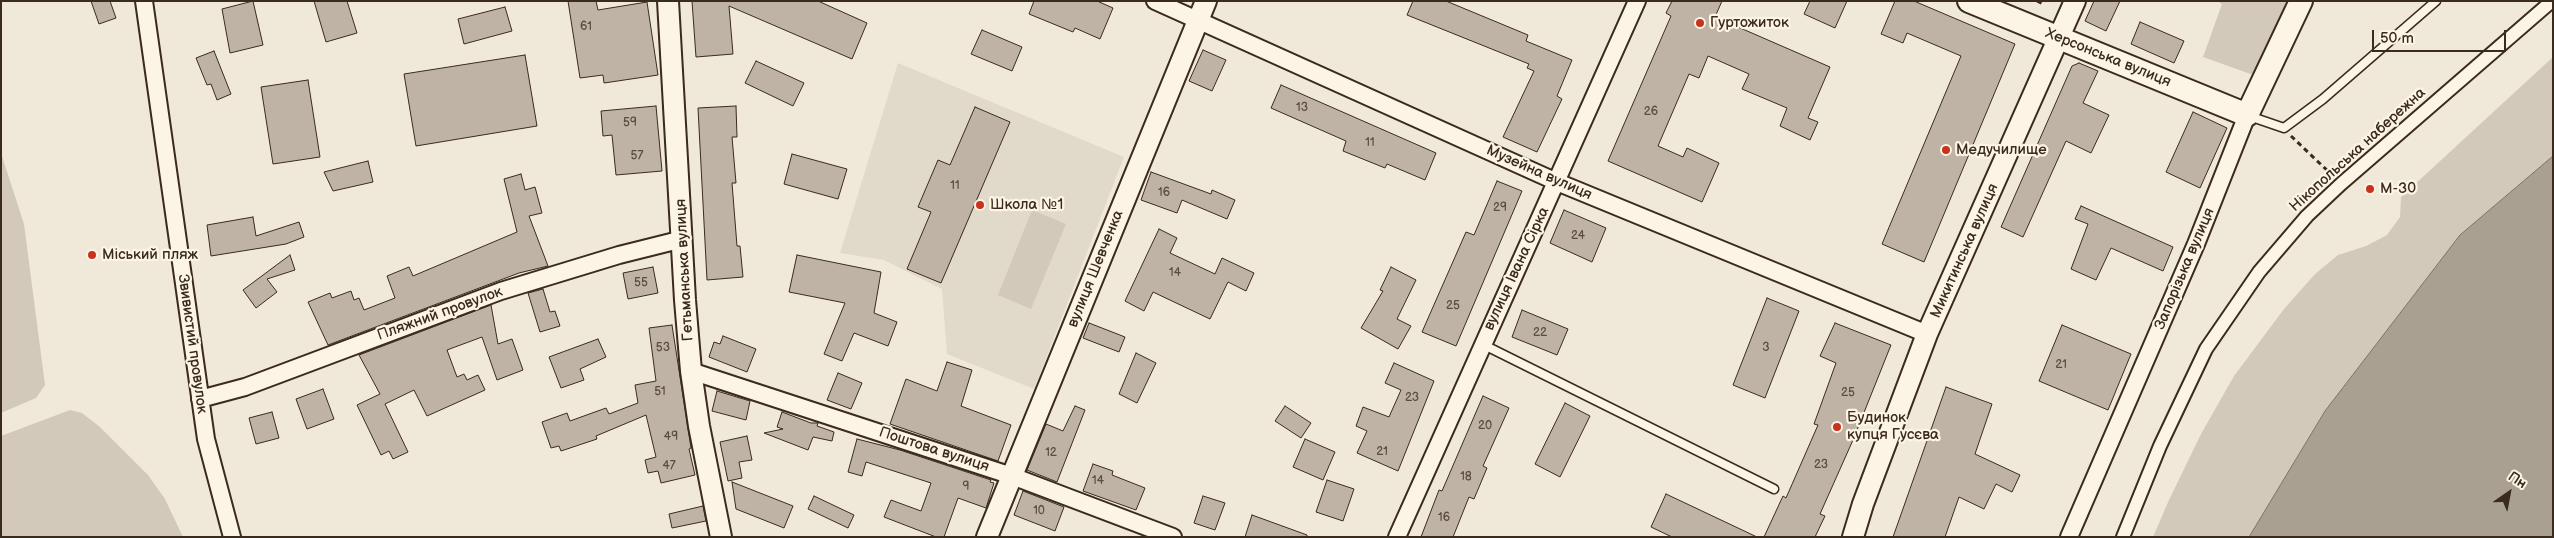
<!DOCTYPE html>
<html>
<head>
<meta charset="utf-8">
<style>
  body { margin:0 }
  #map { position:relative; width:2554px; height:538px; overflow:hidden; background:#f0e9d9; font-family:"Balsamiq Sans",sans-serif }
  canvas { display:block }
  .frame { position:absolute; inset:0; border:2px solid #3b2a1e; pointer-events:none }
  .north { position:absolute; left:2484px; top:468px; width:50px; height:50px; -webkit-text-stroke:4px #fcf5e5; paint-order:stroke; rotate:33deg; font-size:14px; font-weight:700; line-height:20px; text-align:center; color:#3b2a1e }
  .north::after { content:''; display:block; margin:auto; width:18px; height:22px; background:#3b2a1e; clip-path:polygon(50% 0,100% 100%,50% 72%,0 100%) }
  .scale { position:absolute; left:2372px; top:30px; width:134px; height:22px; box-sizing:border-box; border:2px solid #3b2a1e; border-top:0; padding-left:6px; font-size:15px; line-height:18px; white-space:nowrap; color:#3b2a1e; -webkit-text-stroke:4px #fcf5e5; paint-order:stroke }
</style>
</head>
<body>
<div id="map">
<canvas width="2554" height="538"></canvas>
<div class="frame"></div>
<div class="north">Пн</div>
<div class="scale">50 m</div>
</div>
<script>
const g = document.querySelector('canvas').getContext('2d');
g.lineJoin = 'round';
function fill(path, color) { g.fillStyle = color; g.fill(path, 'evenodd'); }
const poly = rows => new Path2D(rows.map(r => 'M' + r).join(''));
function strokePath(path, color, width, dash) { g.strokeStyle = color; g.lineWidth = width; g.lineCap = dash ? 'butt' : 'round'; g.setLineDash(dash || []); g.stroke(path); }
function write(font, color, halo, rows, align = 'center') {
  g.font = font + ' "Balsamiq Sans",sans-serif'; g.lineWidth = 4.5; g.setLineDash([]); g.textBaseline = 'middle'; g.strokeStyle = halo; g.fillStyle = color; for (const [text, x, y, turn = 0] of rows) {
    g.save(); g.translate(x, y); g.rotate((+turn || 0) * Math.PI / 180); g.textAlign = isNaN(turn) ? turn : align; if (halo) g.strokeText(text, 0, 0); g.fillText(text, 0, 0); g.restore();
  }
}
fill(poly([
  [898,63,1124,157,1034,389,947,354,942,289,884,260,840,253]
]), '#e1d9c9');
fill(poly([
  [2217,1,2291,1,2256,76,2203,57,2222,4],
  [2553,57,2553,156,2460,235,2325,411,2249,537,2153,537,2169,500,2201,434,2234,376,2284,309,2315,274,2338,255,2366,246,2387,235,2400,217,2401,197],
  [1,153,24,224,45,385,36,398,1,413],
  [1032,210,1066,224,1031,309,998,295],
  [70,410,82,413,100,427,148,475,165,499,183,537,1,537,1,436]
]), '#d2c9ba');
const water = poly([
  [2553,156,2553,537,2249,537,2325,411,2460,235,2553,156]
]);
fill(water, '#aaa091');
strokePath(water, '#7e7163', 1);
const building = poly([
  [91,1,110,1,116,18,99,24,91,1],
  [253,1,263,45,230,53,222,9,253,1],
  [314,1,347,1,357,33,326,42,314,1],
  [568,1,596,1,598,10,647,2,658,75,604,83,603,75,580,78,568,1],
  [692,1,818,1,867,23,852,59,729,6,733,54,696,57,692,1],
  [1034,1,1097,1,1113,8,1100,39,1075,28,1073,32,1029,14,1034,1],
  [1413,1,1446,1,1528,35,1526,41,1572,60,1557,96,1562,99,1537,152,1503,137,1534,71,1527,68,1529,64,1407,15,1413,1],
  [1672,1,1722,1,1715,17,1830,67,1808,118,1818,122,1810,140,1780,126,1787,108,1742,89,1749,74,1708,56,1699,78,1689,74,1658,146,1683,157,1687,148,1719,163,1702,202,1608,161,1671,16,1666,13,1672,1],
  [1810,1,1847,1,1835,28,1804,14,1810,1],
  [1895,1,1914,1,2015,44,1924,262,1882,244,1961,56,1907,33,1903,43,1881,34,1895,1],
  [2094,1,2120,1,2106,31,2085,21,2094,1],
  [505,7,512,31,464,44,458,19,505,7],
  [2140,22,2184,41,2174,63,2131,44,2140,22],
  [982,30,1022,47,1012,71,971,54,982,30],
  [1203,50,1226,60,1212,91,1189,81,1203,50],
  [214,51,231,94,217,100,211,84,207,85,196,58,214,51],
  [525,55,537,126,416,146,404,74,525,55],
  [756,61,804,83,793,106,745,83,756,61],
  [2079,63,2098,71,2083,103,2109,115,2091,153,2066,141,2023,237,2001,227,2072,66,2079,63],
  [308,80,320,157,273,164,261,87,308,80],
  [1281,85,1436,153,1425,180,1387,164,1385,168,1343,151,1346,141,1271,108,1281,85],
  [656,106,662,171,616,175,612,135,603,136,601,111,656,106],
  [736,106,737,137,732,137,736,183,732,183,737,246,740,246,743,277,707,280,698,108,736,106],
  [975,107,1010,122,941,283,907,269,931,212,918,207,938,160,950,165,975,107],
  [2193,112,2227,128,2200,188,2166,172,2193,112],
  [792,154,847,169,838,199,784,184,792,154],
  [368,161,373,182,333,191,324,172,368,161],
  [1151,172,1211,194,1212,190,1235,200,1227,219,1182,200,1177,213,1141,200,1151,172],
  [521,174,525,190,535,187,542,213,529,216,548,266,519,273,328,345,308,302,330,293,332,298,351,291,354,300,359,298,364,310,395,298,387,276,409,267,413,276,517,232,504,179,521,174],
  [1497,181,1522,191,1456,346,1422,332,1466,232,1474,235,1497,181],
  [2081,206,2173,247,2163,271,2111,248,2096,280,2071,269,2088,224,2075,219,2081,206],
  [1564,210,1606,228,1592,262,1550,243,1564,210],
  [253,217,256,236,299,222,304,237,286,244,211,256,207,225,253,217],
  [1159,229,1177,238,1170,253,1215,274,1222,258,1254,273,1246,291,1228,282,1210,319,1153,292,1144,311,1125,301,1159,229],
  [290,255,295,270,267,279,277,292,256,308,243,290,290,255],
  [797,255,881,272,874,313,897,322,888,346,854,333,842,361,824,354,845,303,789,292,797,255],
  [653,267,658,293,628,299,623,273,653,267],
  [1391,267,1416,280,1397,319,1411,326,1398,349,1361,328,1383,291,1380,290,1391,267],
  [543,289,550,312,555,311,560,326,540,332,528,293,543,289],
  [1767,298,1799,311,1765,398,1733,385,1767,298],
  [491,305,498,344,512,339,523,370,497,380,482,337,447,350,457,377,464,374,467,380,478,375,485,390,427,416,414,390,385,404,408,452,393,459,389,451,381,455,357,405,380,394,359,355,491,305],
  [1522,310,1568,329,1557,355,1512,337,1522,310],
  [1089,323,1125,337,1119,352,1083,338,1089,323],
  [1835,323,1891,345,1853,440,1820,514,1825,516,1815,537,1764,537,1783,496,1786,498,1818,425,1814,424,1836,363,1820,356,1835,323],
  [672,325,691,448,689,449,695,475,661,483,658,471,648,473,645,460,656,457,646,415,596,436,597,439,561,451,559,446,551,448,542,422,567,413,570,421,606,408,609,414,638,403,635,385,656,381,649,328,672,325],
  [2062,325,2131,354,2108,410,2039,381,2062,325],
  [723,336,756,349,747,372,709,357,714,342,720,344,723,336],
  [598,339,606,357,580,369,584,380,561,388,549,357,598,339],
  [1136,353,1156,363,1137,403,1119,394,1136,353],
  [947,362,972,370,961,406,1011,425,998,461,890,424,906,379,937,391,947,362],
  [1394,363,1434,381,1398,471,1357,453,1367,431,1356,426,1363,407,1389,417,1401,390,1385,383,1394,363],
  [838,373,862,383,851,409,827,400,838,373],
  [1946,387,1992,404,1975,454,2020,475,2012,492,1996,484,1984,509,1959,497,1945,537,1893,537,1946,387],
  [323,389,334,419,307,429,296,399,323,389],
  [717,391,750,401,746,420,712,411,717,391],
  [1483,396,1509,408,1483,466,1487,468,1474,499,1469,497,1453,537,1421,537,1439,490,1442,491,1483,396],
  [1565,403,1590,416,1560,477,1535,464,1565,403],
  [1075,406,1085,410,1057,482,1027,470,1046,424,1063,431,1075,406],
  [1285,406,1311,423,1301,438,1275,421,1285,406],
  [272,412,279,438,256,444,249,418,272,412],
  [782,412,811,423,818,423,817,426,834,432,832,441,813,437,808,450,764,433,783,429,777,427,782,412],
  [747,436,752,460,739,462,742,478,728,481,720,442,747,436],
  [857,439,900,450,991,480,990,482,994,483,986,508,958,498,944,537,936,537,884,517,891,500,921,511,931,483,866,462,862,476,848,472,857,439],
  [1305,439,1335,452,1323,480,1293,467,1305,439],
  [1093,464,1113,471,1112,475,1145,488,1136,510,1083,491,1093,464],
  [1327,480,1354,489,1343,521,1316,512,1327,480],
  [732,482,793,506,784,528,736,509,732,482],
  [1023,491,1064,507,1055,531,1014,515,1023,491],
  [1666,494,1757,537,1672,537,1651,527,1666,494],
  [814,496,854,515,848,528,808,509,814,496],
  [1203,496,1225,503,1215,530,1194,523,1203,496],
  [703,506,706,521,672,528,669,514,703,506],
  [1252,515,1307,535,1307,537,1245,537,1252,515]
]);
fill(building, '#beb3a4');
strokePath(building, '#3b2a1e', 1);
const service = poly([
  [2249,116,2284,128,2323,99,2436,1],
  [1482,344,1774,489]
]);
const pedestrian = poly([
  [2123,537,2160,446,2206,349,2259,272,2307,216,2341,184,2552,1]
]);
const minor = poly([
  [144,1,206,439,232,537],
  [1155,1,1557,182,1927,334],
  [691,371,1012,476,1173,537],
  [200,399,245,387,501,291,619,255,683,239],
  [1397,537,1637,1],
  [2069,537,2196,244,2247,115]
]);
const tertiary = poly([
  [668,1,685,300,691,371,699,426,721,537],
  [987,537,1206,1],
  [1853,537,1863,504,1927,334,2075,1]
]);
const secondary = poly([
  [1969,1,2247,115,2301,1]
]);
strokePath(service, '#3b2a1e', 11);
strokePath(pedestrian, '#3b2a1e', 16);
strokePath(minor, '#3b2a1e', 20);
strokePath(tertiary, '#3b2a1e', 24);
strokePath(secondary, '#3b2a1e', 26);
strokePath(poly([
  [2037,1,2043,4,2044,1],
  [2291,136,2332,175]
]), '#3b2a1e', 3, [5, 4]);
strokePath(service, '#fcf5e5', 8);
strokePath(pedestrian, '#fcf5e5', 12);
strokePath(minor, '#fcf5e5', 16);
strokePath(tertiary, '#fcf5e5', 20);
strokePath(secondary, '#fcf5e5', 22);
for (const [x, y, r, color] of [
  [1700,23,5,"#c8321e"],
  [1946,150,5,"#c8321e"],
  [2370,189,5,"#c8321e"],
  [980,205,5,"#c8321e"],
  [92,255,5,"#c8321e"],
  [1837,427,5,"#c8321e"]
]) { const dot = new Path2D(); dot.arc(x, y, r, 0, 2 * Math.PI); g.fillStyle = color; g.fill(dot); strokePath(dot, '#fcf5e5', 2); }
write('12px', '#5c4c40', null, [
  ["61",586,27],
  ["13",1302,108],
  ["26",1651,112],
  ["59",630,123],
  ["11",1370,143],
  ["57",637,156],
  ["11",955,186],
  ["16",1164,193],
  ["29",1500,208],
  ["24",1578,236],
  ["14",1175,273],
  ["55",641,283],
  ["25",1453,306],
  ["22",1540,333],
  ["53",663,348],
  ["3",1766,348],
  ["21",2061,365],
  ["51",660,392],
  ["25",1848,393],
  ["23",1412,398],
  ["20",1485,426],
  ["49",671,437],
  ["21",1382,452],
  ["12",1051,453],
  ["23",1821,465],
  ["47",669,466],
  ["18",1466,477],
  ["14",1098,481],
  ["9",966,487],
  ["10",1039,511],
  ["16",1444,518]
]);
write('15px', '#3b2a1e', '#fcf5e5', [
  ["Гуртожиток",1710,23],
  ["Медучилище",1956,150],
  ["М-30",2380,189],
  ["Школа №1",990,205],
  ["Міський пляж",102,255],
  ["Будинок",1847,418],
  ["купця Гусєва",1847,435]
], 'left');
write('15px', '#3b2a1e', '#fcf5e5', [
  ["Херсонська вулиця",2108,58,22],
  ["Нікопольська набережна",2358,150,-42],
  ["Музейна вулиця",1539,173,24],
  ["Микитинська вулиця",1965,251,-66],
  ["вулиця Шевченка",1096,269,-68],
  ["вулиця Івана Сірка",1517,269,-65],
  ["Запорізька вулиця",2185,269,-67],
  ["Гетьманська вулиця",685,270,-93],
  ["Пляжний провулок",440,314,-20],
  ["Звивистий провулок",192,344,82],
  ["Поштова вулиця",934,450,18]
]);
</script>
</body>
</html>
